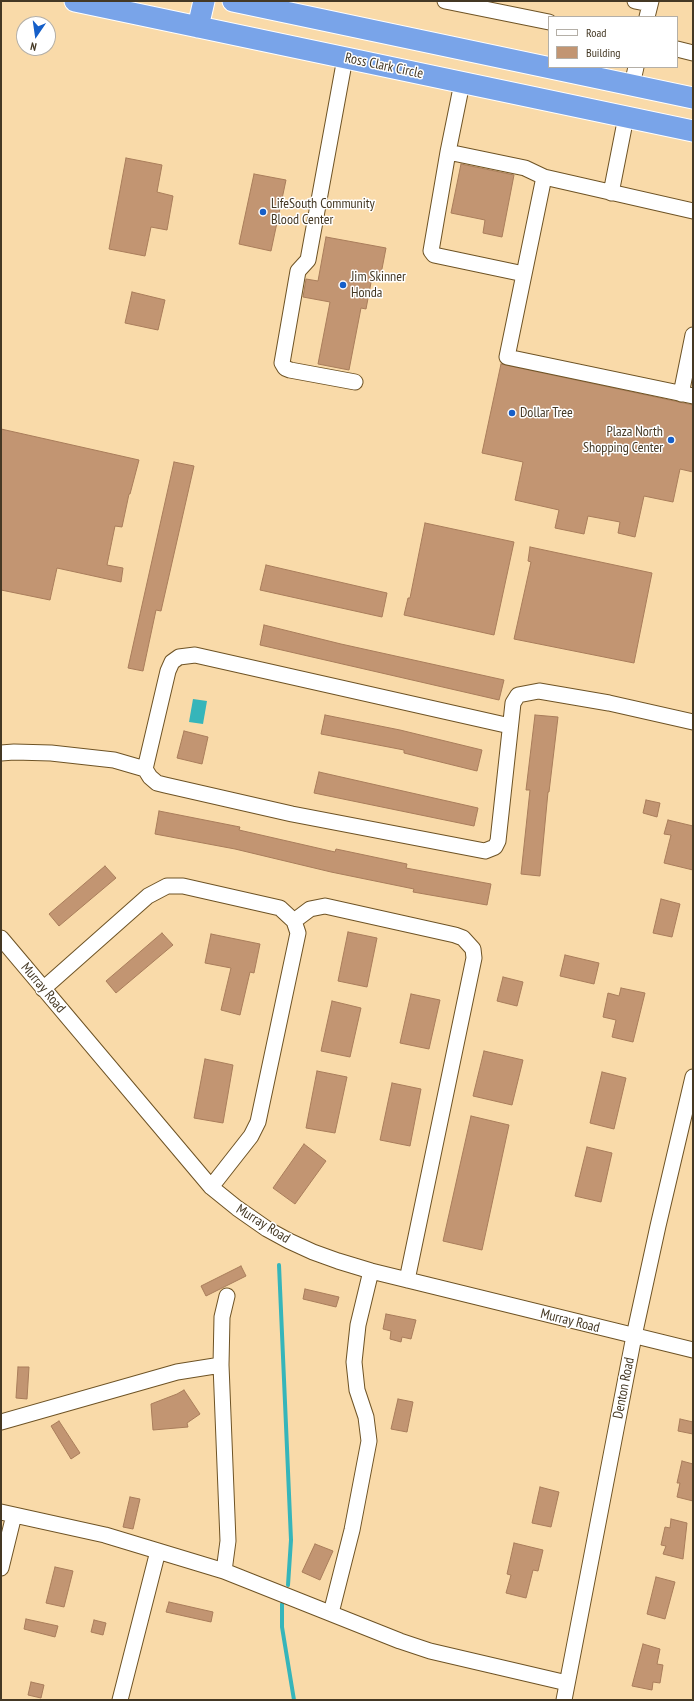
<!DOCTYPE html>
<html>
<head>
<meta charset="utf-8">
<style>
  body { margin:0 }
  #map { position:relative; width:694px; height:1701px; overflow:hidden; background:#f9daa9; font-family:"PT Sans Narrow",sans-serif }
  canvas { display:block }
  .frame { position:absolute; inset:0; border:2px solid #443824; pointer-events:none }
  .legend { position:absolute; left:548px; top:16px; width:130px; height:52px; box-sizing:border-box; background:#fff; border:1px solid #b4afa7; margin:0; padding:5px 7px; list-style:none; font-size:12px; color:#443824 }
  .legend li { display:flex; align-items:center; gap:8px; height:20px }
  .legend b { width:20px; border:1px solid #b4afa7 }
  .north { position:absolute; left:16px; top:16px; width:40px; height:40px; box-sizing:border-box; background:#fff; border:1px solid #b4afa7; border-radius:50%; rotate:193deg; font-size:11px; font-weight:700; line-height:16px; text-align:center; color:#443824 }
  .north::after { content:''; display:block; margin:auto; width:14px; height:18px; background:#155fc9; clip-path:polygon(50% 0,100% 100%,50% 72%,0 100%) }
</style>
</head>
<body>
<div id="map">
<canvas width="694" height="1701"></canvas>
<div class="frame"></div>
<ul class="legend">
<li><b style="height:5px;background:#fff"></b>Road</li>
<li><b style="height:11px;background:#c29572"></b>Building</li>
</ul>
<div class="north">N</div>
</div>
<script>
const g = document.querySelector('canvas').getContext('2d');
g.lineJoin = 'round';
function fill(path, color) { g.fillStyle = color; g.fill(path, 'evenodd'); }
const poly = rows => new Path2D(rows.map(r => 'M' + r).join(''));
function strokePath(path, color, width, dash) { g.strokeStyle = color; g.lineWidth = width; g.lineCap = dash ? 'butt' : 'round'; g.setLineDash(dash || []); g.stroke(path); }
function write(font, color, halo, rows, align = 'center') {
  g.font = font + ' "PT Sans Narrow",sans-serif'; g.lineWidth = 3; g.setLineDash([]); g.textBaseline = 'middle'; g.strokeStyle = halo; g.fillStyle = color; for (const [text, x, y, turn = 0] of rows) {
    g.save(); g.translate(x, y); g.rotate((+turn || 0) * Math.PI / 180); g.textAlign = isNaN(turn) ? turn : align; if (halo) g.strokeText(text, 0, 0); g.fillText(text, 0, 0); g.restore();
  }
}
fill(poly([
  [193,699,207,701,203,724,189,722]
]), '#36b5ba');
strokePath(poly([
  [279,1265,291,1540,288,1585],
  [282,1604,282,1627,294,1700]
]), '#36b5ba', 4);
const building = poly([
  [126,158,162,165,157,192,173,196,167,230,151,227,145,256,109,249,126,158],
  [461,164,514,175,502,237,483,233,485,220,451,213,461,164],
  [254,174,286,180,271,251,239,244,254,174],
  [326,237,386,248,381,274,373,272,366,309,361,308,349,370,318,364,330,302,303,297,306,279,318,281,326,237],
  [132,292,165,300,158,330,125,323,132,292],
  [501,364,693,405,693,472,680,469,673,502,644,496,635,537,618,533,620,522,588,516,584,534,555,528,559,510,515,500,523,462,482,453,501,364],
  [1,429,139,460,130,494,129,494,122,527,115,526,107,565,123,568,121,582,57,568,50,600,1,590,1,429],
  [174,462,194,466,161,611,156,610,143,671,128,668,174,462],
  [425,523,514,542,494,635,404,615,408,598,410,598,425,523],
  [530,547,652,573,634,663,514,639,531,562,528,561,530,547],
  [266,565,387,593,382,617,260,590,266,565],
  [264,625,341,644,504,680,499,700,260,645,264,625],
  [325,715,400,730,482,750,477,771,404,753,404,750,321,734,325,715],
  [535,715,558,717,549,792,548,792,540,876,521,874,530,790,526,790,535,715],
  [184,731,208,737,202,764,177,758,184,731],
  [319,772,478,808,474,826,314,793,319,772],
  [646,800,660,803,657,817,643,813,646,800],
  [159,811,240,827,239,830,335,852,336,849,407,864,406,868,491,884,487,905,413,892,414,889,331,872,235,849,155,834,159,811],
  [668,820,693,826,693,870,664,863,671,835,664,834,668,820],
  [105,866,116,878,59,926,49,914,105,866],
  [661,899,680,904,672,937,653,933,661,899],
  [348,932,377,938,367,987,338,981,348,932],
  [162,933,173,945,116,993,106,981,162,933],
  [211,934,260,944,254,973,250,972,240,1015,221,1010,231,968,205,963,211,934],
  [565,955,599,963,594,984,560,976,565,955],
  [503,977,523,982,517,1006,497,1001,503,977],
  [621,988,645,993,633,1042,612,1037,616,1020,603,1017,608,993,619,996,621,988],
  [411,994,440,1000,429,1049,400,1043,411,994],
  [332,1001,361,1008,350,1057,321,1051,332,1001],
  [484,1051,523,1060,512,1105,473,1096,484,1051],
  [205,1059,233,1065,223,1123,194,1118,205,1059],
  [317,1071,347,1077,335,1133,306,1128,317,1071],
  [602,1072,626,1078,614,1129,590,1123,602,1072],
  [392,1083,421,1089,410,1146,380,1140,392,1083],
  [471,1116,509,1125,482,1250,443,1241,471,1116],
  [304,1144,326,1161,295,1204,273,1188,304,1144],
  [587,1147,612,1153,601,1202,575,1196,587,1147],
  [241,1266,246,1276,206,1296,201,1286,241,1266],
  [305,1289,339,1297,336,1307,303,1299,305,1289],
  [386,1314,416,1320,411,1339,402,1337,401,1342,390,1339,391,1331,383,1329,386,1314],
  [18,1367,29,1367,27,1399,16,1398,18,1367],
  [184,1390,200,1414,187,1423,188,1427,153,1430,151,1404,177,1394,184,1390],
  [398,1399,413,1402,407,1432,391,1429,398,1399],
  [680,1419,693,1422,693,1434,678,1431,680,1419],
  [59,1421,80,1453,71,1459,51,1426,59,1421],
  [682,1461,693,1464,693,1501,677,1497,680,1483,677,1483,682,1461],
  [540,1487,559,1492,551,1527,532,1523,540,1487],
  [130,1497,140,1499,133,1529,123,1527,130,1497],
  [671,1519,687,1523,683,1559,663,1554,666,1546,661,1545,665,1527,670,1528,671,1519],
  [514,1543,543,1550,538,1571,533,1570,526,1598,506,1593,511,1575,507,1574,514,1543],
  [315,1544,333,1551,320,1580,302,1572,315,1544],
  [55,1567,73,1571,64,1607,46,1603,55,1567],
  [656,1577,675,1582,665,1619,647,1614,656,1577],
  [169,1602,213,1612,211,1622,166,1612,169,1602],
  [26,1619,58,1626,55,1637,24,1629,26,1619],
  [94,1620,106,1623,103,1635,91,1632,94,1620],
  [643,1644,660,1649,657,1664,663,1665,660,1683,653,1682,652,1690,632,1686,643,1644],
  [31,1682,44,1685,41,1698,28,1695,31,1682]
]);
fill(building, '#c29572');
strokePath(building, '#a97d5b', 1);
const minor = poly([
  [445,1,549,22],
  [635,1,650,4],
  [647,17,651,1],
  [677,49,693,53],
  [345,58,308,260,298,271,282,363,285,368,290,370,355,382],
  [462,83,448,152,431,251,434,255,524,274],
  [632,85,636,67],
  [448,152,525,168,544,177,693,211],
  [544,177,507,357,693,396],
  [611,193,626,117],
  [681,394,693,335],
  [510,726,195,655,179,657,172,662,168,671,145,769,150,777,157,783,165,785,292,814,485,851,495,847,498,841,513,703,518,695,539,691,609,703,693,722],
  [1,753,14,752,51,753,114,760,145,769],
  [294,921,310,909,325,906,455,935,463,938,473,949,474,958,407,1280],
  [1,938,211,1187,237,1208,267,1229,289,1241,313,1252,338,1261,371,1271,693,1350],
  [43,989,148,896,167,886,183,886,280,908,294,921,298,933,258,1122,251,1136,211,1187],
  [1,1422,177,1372,221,1365],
  [1,1512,105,1535,224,1571,400,1641,430,1651,567,1683],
  [1,1568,14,1515],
  [224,1571,228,1541,221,1365,222,1317,227,1296],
  [331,1613,352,1530,369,1441,366,1417,357,1390,354,1362,358,1325,371,1271],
  [120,1700,158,1551],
  [564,1700,634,1336,658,1226,693,1077]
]);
const highway = poly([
  [75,1,693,131],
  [233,1,693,98],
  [198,27,204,1]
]);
strokePath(minor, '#6e5325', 17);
strokePath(highway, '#fff', 23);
strokePath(minor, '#fff', 15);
strokePath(highway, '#79a4e9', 21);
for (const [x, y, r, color] of [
  [263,212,4,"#155fc9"],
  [343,285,4,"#155fc9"],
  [512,413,4,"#155fc9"],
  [671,440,4,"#155fc9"]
]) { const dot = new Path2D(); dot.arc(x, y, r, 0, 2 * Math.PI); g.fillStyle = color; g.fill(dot); strokePath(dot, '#fff', 1.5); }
write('14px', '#443824', '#fff', [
  ["Ross Clark Circle",384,66,12],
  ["Murray Road",43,988,50],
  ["Murray Road",263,1224,32],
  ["Murray Road",570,1321,14],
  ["Denton Road",624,1388,-79]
]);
write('14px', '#443824', '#fff', [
  ["LifeSouth Community",271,204],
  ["Blood Center",271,220],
  ["Jim Skinner",351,277],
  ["Honda",351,293],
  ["Dollar Tree",520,413],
  ["Plaza North",663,432,"right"],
  ["Shopping Center",663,448,"right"]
], 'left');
</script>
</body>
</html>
